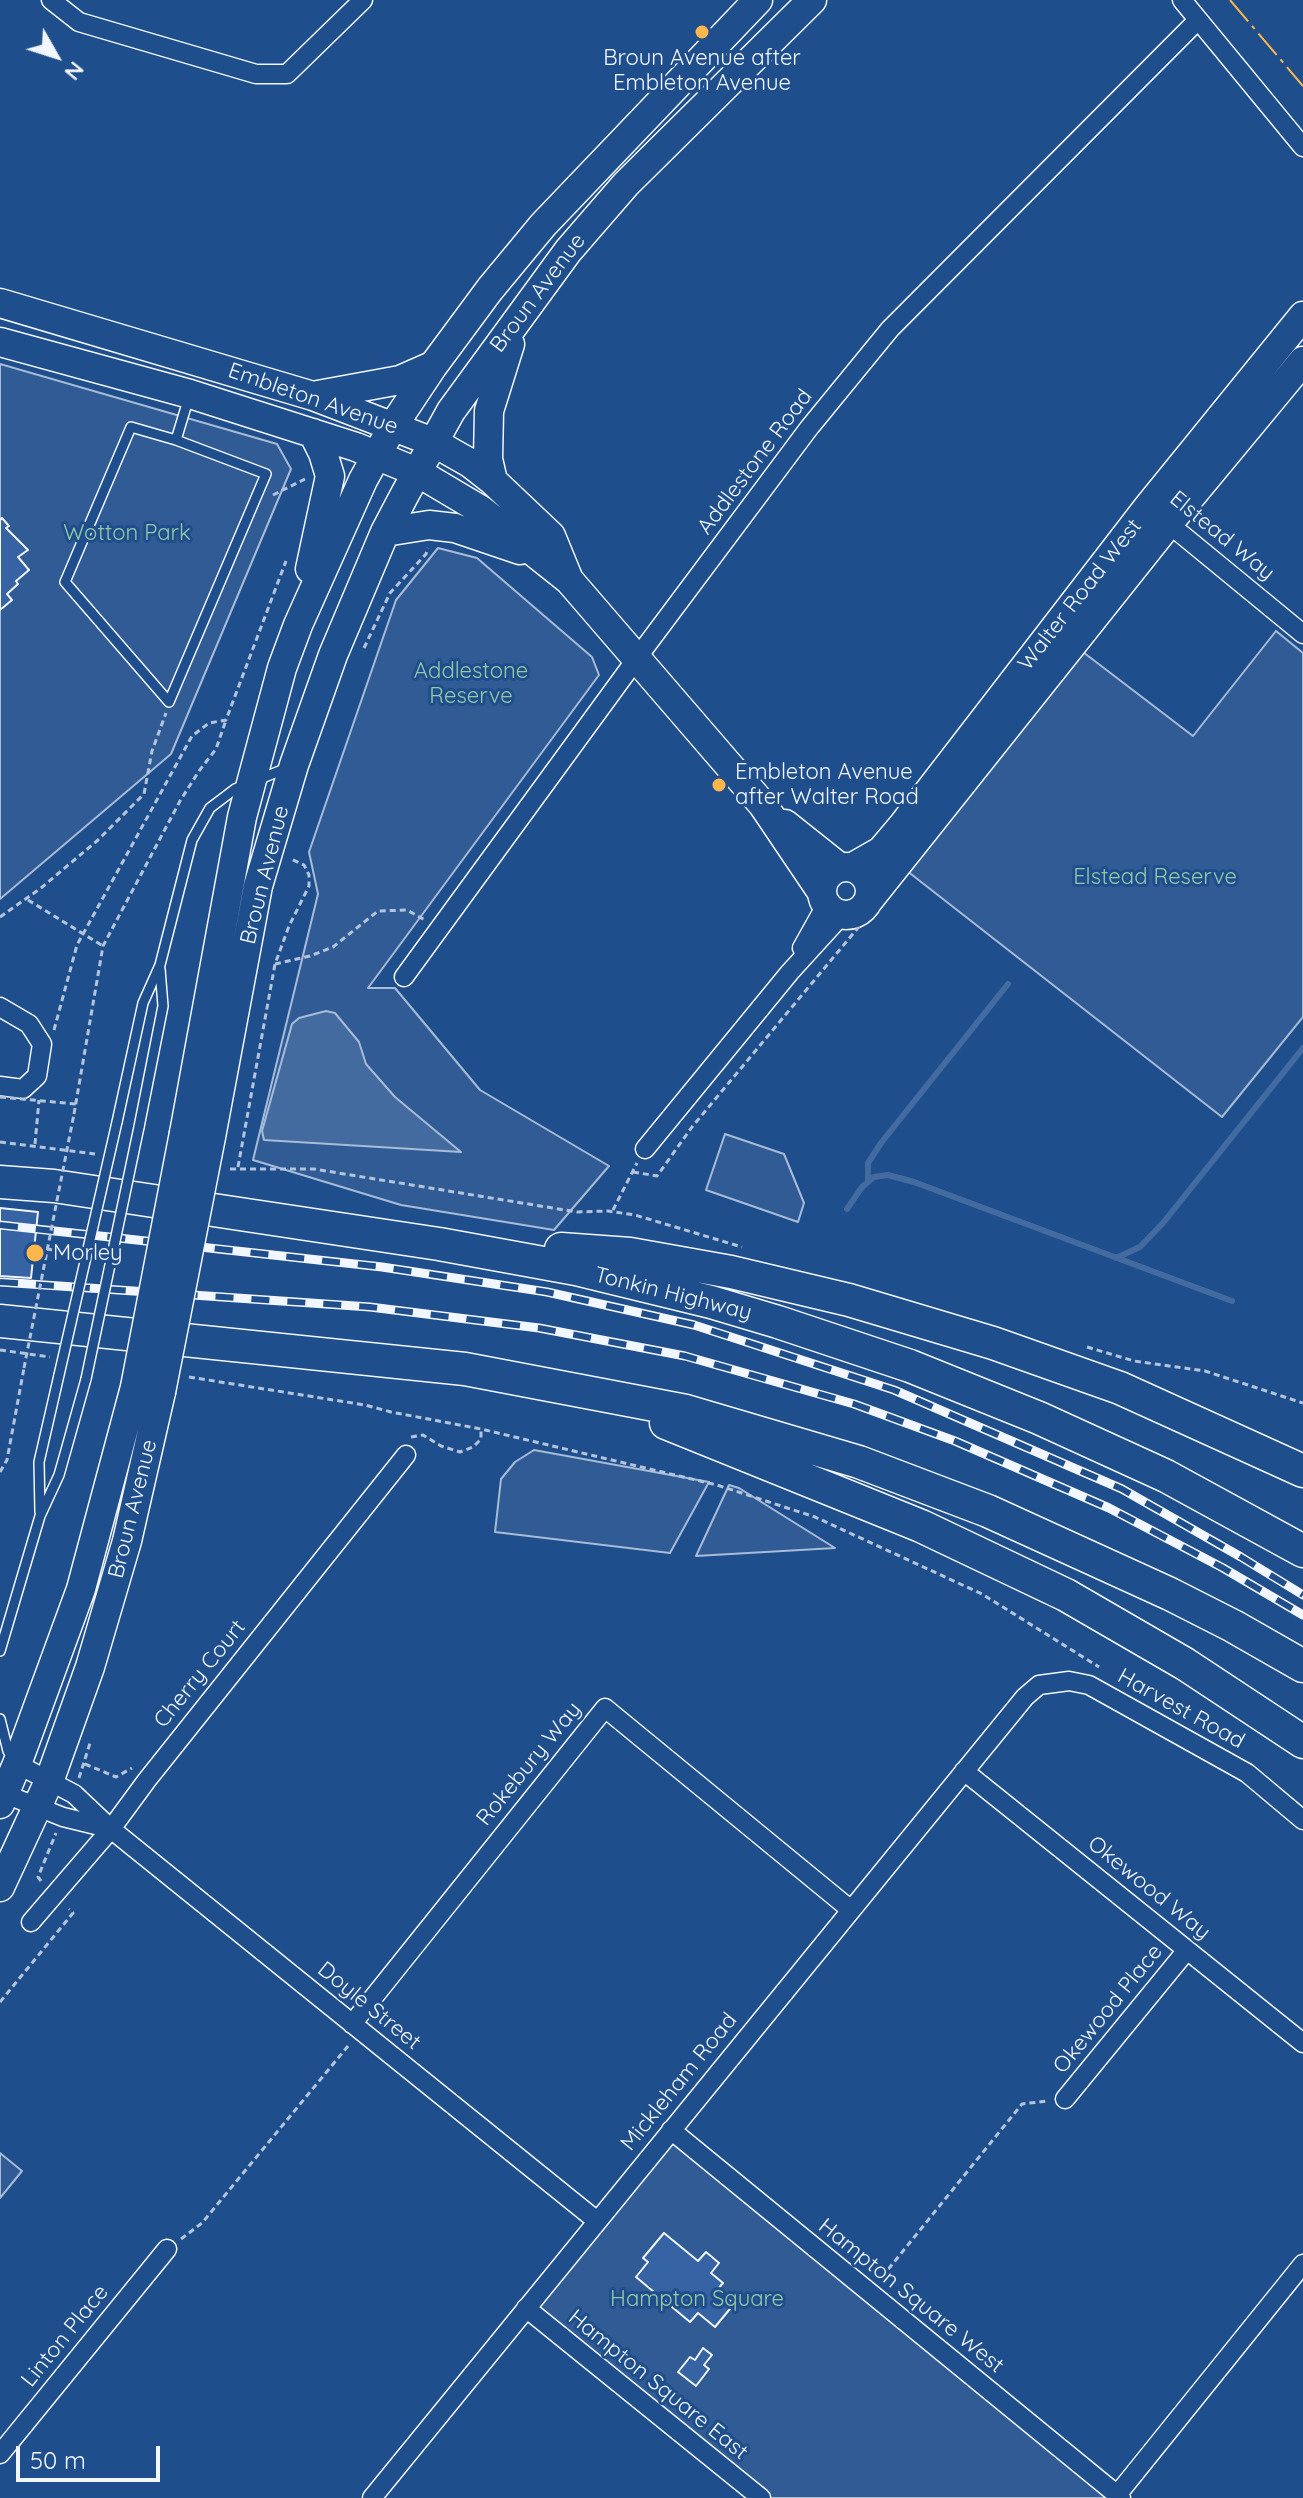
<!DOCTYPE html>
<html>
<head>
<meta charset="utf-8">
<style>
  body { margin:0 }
  #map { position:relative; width:1303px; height:2498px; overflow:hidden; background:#1f4e8c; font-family:Quicksand,sans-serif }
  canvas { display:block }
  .north { position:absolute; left:16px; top:16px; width:80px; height:80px; -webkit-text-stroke:6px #1f4e8c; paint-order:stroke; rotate:129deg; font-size:22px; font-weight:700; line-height:32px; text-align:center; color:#f2f6ff }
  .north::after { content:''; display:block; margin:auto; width:28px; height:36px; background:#f2f6ff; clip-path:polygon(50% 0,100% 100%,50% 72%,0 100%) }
  .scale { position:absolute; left:16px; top:2446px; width:144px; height:36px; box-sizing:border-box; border:4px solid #f2f6ff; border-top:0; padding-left:10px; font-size:24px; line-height:28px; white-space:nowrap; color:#f2f6ff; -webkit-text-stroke:6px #1f4e8c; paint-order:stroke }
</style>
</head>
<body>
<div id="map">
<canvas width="1303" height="2498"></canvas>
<div class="north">N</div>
<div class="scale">50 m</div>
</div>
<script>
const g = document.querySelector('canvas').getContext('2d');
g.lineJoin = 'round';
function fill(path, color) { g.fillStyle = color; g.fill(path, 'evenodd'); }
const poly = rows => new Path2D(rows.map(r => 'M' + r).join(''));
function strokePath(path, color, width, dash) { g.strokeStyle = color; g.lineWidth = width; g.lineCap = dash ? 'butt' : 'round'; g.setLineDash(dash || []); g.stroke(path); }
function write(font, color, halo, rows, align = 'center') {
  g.font = font + ' Quicksand,sans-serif'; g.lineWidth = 6; g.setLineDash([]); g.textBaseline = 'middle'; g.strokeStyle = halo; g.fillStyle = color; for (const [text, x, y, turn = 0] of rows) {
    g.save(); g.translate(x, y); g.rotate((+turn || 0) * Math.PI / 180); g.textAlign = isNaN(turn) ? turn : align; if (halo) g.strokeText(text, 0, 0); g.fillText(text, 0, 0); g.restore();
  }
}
const built = poly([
  [0,364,277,444,291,469,171,754,0,899,0,364],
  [438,548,477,558,592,657,599,675,368,988,395,988,480,1090,609,1166,554,1230,401,1205,253,1160,318,894,309,852,396,600,438,548],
  [1276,631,1303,653,1303,1017,1222,1117,902,867,1079,649,1193,736,1276,631],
  [725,1134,784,1154,804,1203,798,1222,706,1190,725,1134],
  [534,1450,709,1482,670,1553,495,1532,501,1479,515,1462,534,1450],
  [729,1485,739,1488,835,1548,696,1556,729,1485],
  [671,2130,1121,2498,761,2498,526,2308,671,2130],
  [0,2153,22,2171,0,2198,0,2153]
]);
fill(built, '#305b95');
strokePath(built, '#a8bbd7', 2);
const water = poly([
  [326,1011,335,1013,359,1042,366,1064,395,1097,461,1152,264,1140,262,1131,292,1024,299,1018,326,1011]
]);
fill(water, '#446ba0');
strokePath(water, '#a8bbd7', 2);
strokePath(poly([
  [868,1182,868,1163,881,1143,1008,984],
  [847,1209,862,1187,874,1177,888,1175,914,1182,1232,1301],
  [1116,1258,1140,1247,1163,1223,1303,1048]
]), '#446ba0', 6);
const building = poly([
  [2,518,9,526,6,528,28,550,18,557,29,570,16,581,18,584,7,594,12,600,0,610,0,520,2,518],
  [0,1208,38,1212,31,1278,0,1276,0,1208],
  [664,2233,698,2261,706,2252,719,2263,711,2273,723,2283,717,2290,734,2304,715,2327,698,2313,690,2322,636,2277,648,2262,643,2258,664,2233],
  [703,2348,712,2355,704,2365,709,2369,696,2386,678,2372,690,2357,695,2360,703,2348]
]);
fill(building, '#3563a3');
strokePath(building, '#f2f6ff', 2);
const lane = poly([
  [176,440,131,427,65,582,169,702,266,474,176,440,189,397],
  [117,1122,143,1003,160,965,192,840,210,808,235,789,287,768],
  [139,1127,163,1006,160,969],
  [40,1512,39,1462,59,1375],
  [0,1651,40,1516,59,1475,86,1379],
  [0,1719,8,1751,14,1760]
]);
const street = poly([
  [51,0,79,22,256,74,287,74,363,0],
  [1182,0,1303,147],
  [1163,519,1303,634],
  [802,948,826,905],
  [404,977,637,658,809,428,890,329,1198,20],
  [0,1007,29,1024,42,1044,37,1076,23,1089,0,1086],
  [645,1149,790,972,842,915],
  [17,1764,74,1794,111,1829,597,2221],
  [964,1771,1303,2043],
  [5,1794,63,1817,108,1828],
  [31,1922,111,1829,147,1780,406,1455],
  [352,2024,605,1708,851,1910],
  [1065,2099,1187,1950],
  [671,2130,1121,2498],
  [526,2308,761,2498],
  [0,2454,167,2249],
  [1117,2495,1303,2264],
  [372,2498,1025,1697,1039,1685,1069,1681,1089,1685,1247,1773,1303,1820]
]);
const primary = poly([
  [0,303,313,396,433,442,470,463,493,481,551,536,569,580],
  [0,342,190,394,356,447,417,472,481,510,569,580,763,805,821,891],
  [318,395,400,380,432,366],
  [493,481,488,459,489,411,510,344],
  [385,532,429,525,455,528,520,550],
  [310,569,330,476,323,453,313,433],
  [785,824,839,867],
  '822 891a24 24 0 1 1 48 0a24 24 0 1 1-48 0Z',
  [853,867,881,851,903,825,1148,507,1303,316],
  [868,901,1168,524,1303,361],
  [184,1133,242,817,282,668,298,625,363,480,393,426,433,366,490,289,543,225,758,0],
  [211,1137,258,886,294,765,333,655,385,532,405,494,451,411,568,251,626,184,812,0],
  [0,1804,17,1764,81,1589,135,1387],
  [0,1887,50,1779,90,1667,127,1541,161,1392]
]);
const highway = poly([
  [0,1182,54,1186,439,1244,576,1269,711,1302,778,1322,910,1366,1039,1418,1166,1476,1303,1551],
  [561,1249,630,1254,731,1272,849,1300,993,1343,1120,1388,1303,1471],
  [0,1321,465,1369,686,1411,859,1462,988,1511,1170,1594,1233,1626,1303,1666],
  [666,1423,921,1526,1066,1595,1185,1664,1303,1742]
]);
strokePath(lane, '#f2f6ff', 12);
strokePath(street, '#f2f6ff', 21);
strokePath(primary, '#f2f6ff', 31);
strokePath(highway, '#f2f6ff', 35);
strokePath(poly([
  [273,495,305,479],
  [364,648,390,593,426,554,428,548],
  [28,900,103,946],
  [0,917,41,888,98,840,144,794,152,751,166,713],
  [275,964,310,956,333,947,378,911,407,910,425,920],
  [54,1030,77,945,192,736,209,723,226,720,286,561],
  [74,1114,103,946,180,801,199,771,216,749,226,720],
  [0,1142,95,1154],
  [35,1144,39,1100],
  [238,1167,275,964,289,926,309,886,309,875,304,865,291,859],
  [230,1169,314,1169,577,1212,608,1211,635,1215,742,1247],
  [633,1172,657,1176,692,1127,862,923],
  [613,1210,637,1163],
  [47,1249,73,1253],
  [1087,1347,1134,1361,1205,1371,1303,1403],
  [0,1350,50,1357],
  [189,1377,365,1405,391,1412,481,1429,717,1485,815,1517,982,1594,1099,1667],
  [411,1437,423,1435,441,1446,460,1452,473,1447,481,1439,481,1429],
  [0,1472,7,1460,24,1368],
  [85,1764,116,1777,132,1768],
  [79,1778,91,1740],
  [41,1881,38,1877,56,1833],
  [0,2002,73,1913,69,1909],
  [181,2239,202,2223,348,2046],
  [882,2277,1022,2104,1047,2101]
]), '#b3c4dc', 3, [6, 4]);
strokePath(lane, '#1f4e8c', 9);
strokePath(street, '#1f4e8c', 18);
strokePath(primary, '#1f4e8c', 28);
strokePath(highway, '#1f4e8c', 32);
const rail = poly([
  [0,1225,382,1267,547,1292,694,1325,894,1390,1122,1489,1241,1557,1303,1595],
  [0,1282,370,1307,539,1328,685,1356,854,1404,955,1441,1109,1508,1223,1568,1303,1615]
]);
strokePath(rail, '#f2f6ff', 9);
strokePath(rail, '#1f4e8c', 6, [18]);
const laneBridge = poly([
  [59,1375,117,1122],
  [86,1379,139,1127]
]);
const primaryBridge = poly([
  [135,1387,184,1133],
  [161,1392,211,1137]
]);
strokePath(laneBridge, '#f2f6ff', 12, []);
strokePath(primaryBridge, '#f2f6ff', 31, []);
strokePath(poly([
  [0,1097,76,1104],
  [24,1368,74,1114]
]), '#b3c4dc', 3, [6, 4]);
strokePath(laneBridge, '#1f4e8c', 9);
strokePath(primaryBridge, '#1f4e8c', 28);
strokePath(poly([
  [1230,0,1303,86]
]), '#ffb74d', 2, [28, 6, 4, 6]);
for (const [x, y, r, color] of [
  [702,32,8,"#ffb74d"],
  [719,785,8,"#ffb74d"],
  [35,1253,10,"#ffb74d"]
]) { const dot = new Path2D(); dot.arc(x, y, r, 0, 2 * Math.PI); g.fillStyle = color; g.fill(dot); strokePath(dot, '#1f4e8c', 3); }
write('22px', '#f2f6ff', '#1f4e8c', [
  ["Broun Avenue after",702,58,"center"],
  ["Embleton Avenue",702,83,"center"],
  ["Embleton Avenue",735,772],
  ["after Walter Road",735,797],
  ["Morley",53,1253]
], 'left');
write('22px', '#f2f6ff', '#1f4e8c', [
  ["Broun Avenue",538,293,-53],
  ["Embleton Avenue",313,399,19],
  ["Addlestone Road",755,462,-53],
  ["Elstead Way",1222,536,39],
  ["Walter Road West",1080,595,-52],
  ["Broun Avenue",265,875,-76],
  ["Tonkin Highway",673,1294,14],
  ["Broun Avenue",133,1509,-76],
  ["Cherry Court",200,1674,-51],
  ["Harvest Road",1181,1709,29],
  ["Rokebury Way",529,1764,-51],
  ["Okewood Way",1149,1888,39],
  ["Doyle Street",369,2006,39],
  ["Okewood Place",1108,2009,-51],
  ["Mickleham Road",679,2082,-51],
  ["Hampton Square West",911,2296,39],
  ["Linton Place",65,2336,-51],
  ["Hampton Square East",658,2385,39]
]);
write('22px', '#97c8a6', '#1f4e8c', [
  ["Wotton Park",127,533],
  ["Addlestone",471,671],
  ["Reserve",471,696],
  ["Elstead Reserve",1155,877],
  ["Hampton Square",697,2299]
]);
</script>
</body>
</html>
